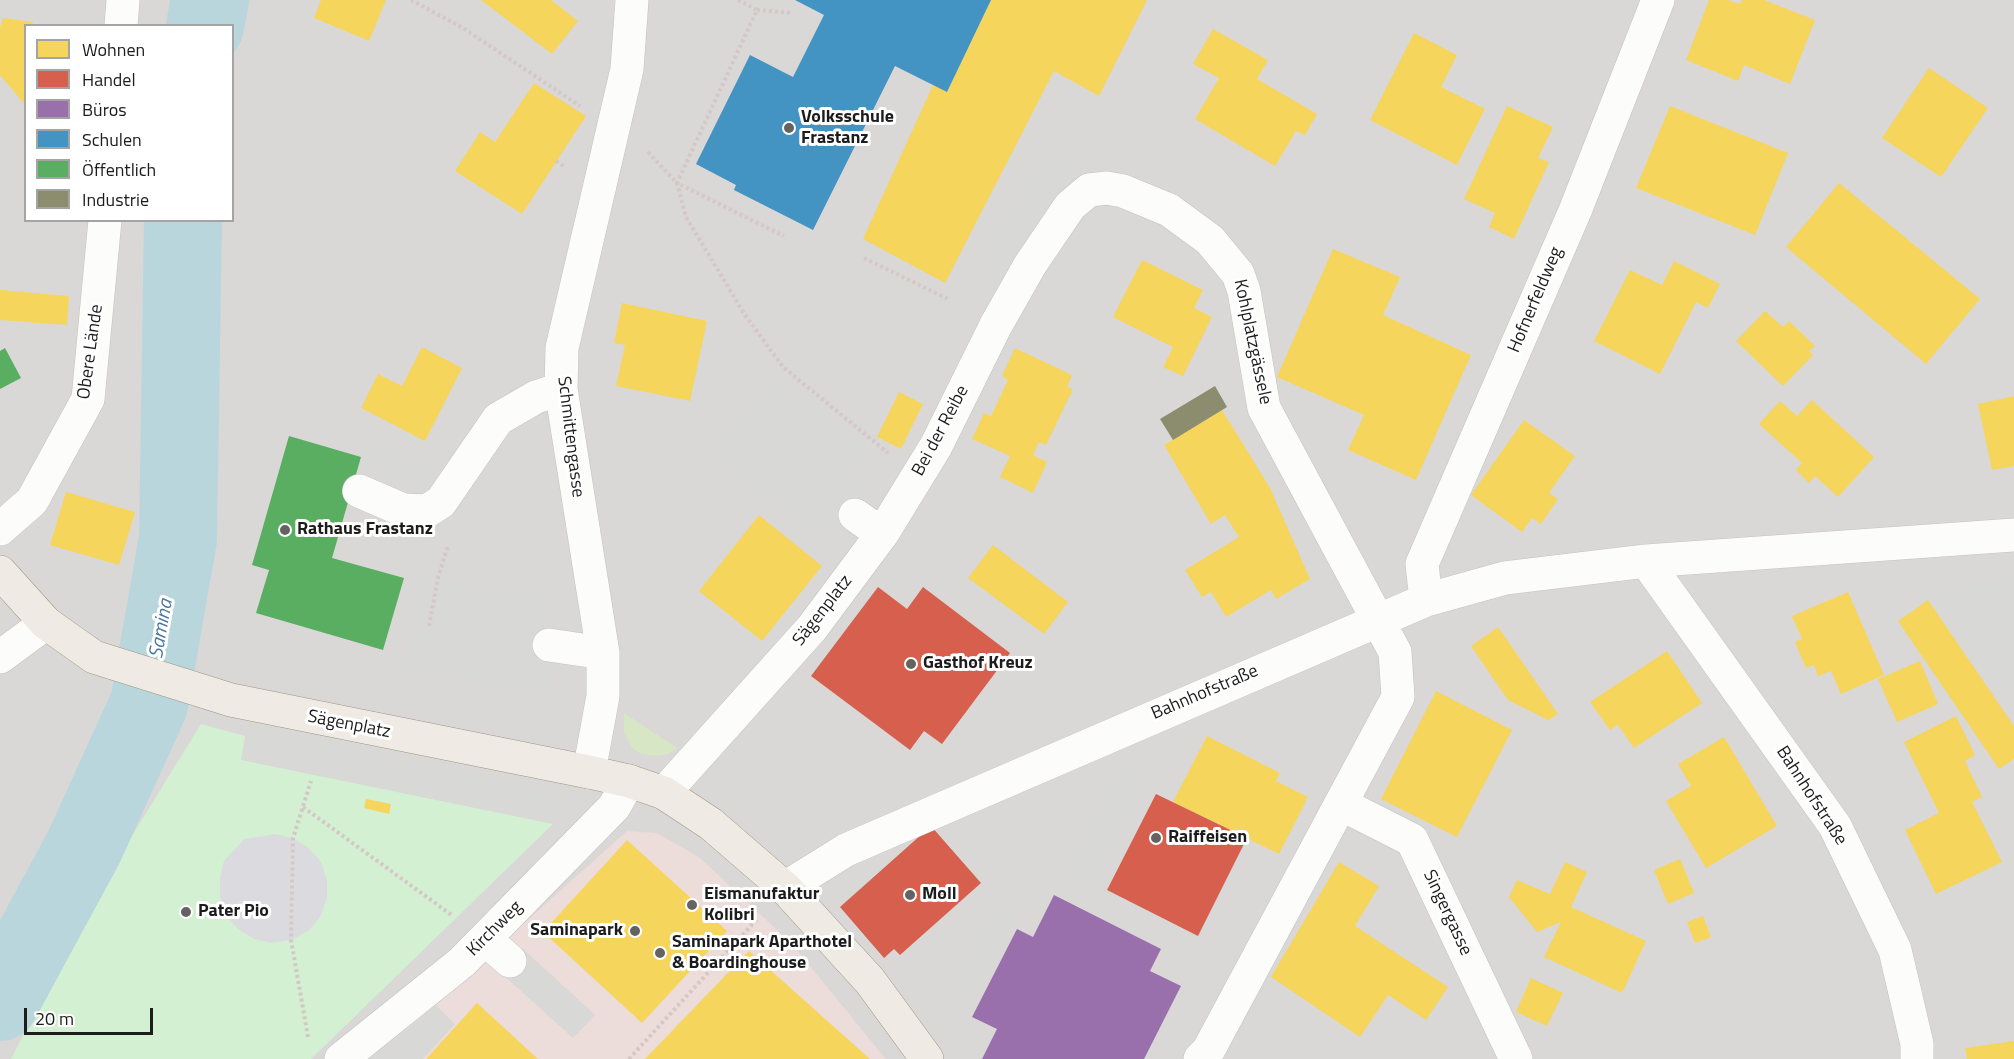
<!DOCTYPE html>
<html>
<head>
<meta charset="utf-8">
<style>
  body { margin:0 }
  #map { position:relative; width:2014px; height:1059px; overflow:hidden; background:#eae8e5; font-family:"Titillium Web",sans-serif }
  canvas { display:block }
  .legend { position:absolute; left:24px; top:24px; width:210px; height:198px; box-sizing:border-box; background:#fff; border:2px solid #a4a4a4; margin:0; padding:8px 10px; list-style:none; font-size:18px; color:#1c1c1c }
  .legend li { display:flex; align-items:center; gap:12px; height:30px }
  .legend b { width:30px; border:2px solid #a4a4a4 }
  .scale { position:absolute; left:24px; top:1008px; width:129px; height:27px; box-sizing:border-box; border:3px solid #1c1c1c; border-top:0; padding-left:8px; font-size:18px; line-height:21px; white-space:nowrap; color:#1c1c1c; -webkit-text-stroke:4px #fff; paint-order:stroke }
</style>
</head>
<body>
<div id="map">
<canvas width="2014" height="1059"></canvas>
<ul class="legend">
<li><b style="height:16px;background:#f6d55c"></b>Wohnen</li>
<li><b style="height:16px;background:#d6604d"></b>Handel</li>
<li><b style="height:16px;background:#9970ab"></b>Büros</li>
<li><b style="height:16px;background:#4393c3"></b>Schulen</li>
<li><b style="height:16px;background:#5aae61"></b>Öffentlich</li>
<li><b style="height:16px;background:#8c8c6e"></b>Industrie</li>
</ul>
<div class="scale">20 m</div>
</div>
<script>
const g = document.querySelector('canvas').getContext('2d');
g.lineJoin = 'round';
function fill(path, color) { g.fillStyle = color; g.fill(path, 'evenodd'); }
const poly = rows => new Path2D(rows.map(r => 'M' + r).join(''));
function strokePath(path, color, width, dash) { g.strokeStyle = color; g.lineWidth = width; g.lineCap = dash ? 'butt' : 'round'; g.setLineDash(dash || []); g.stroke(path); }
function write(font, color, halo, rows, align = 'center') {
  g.font = font + ' "Titillium Web",sans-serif'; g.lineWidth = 6; g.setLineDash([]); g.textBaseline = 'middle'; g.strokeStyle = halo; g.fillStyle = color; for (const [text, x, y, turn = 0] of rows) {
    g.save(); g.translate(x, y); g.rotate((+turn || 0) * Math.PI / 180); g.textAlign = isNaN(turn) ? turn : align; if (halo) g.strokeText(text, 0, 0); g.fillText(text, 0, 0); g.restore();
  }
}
fill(poly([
  [0,0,2014,0,2014,1059,0,1059],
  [26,26,232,26,232,220,26,220]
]), '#d9d8d6');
fill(poly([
  [627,831,657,833,699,857,791,943,886,1059,372,1059]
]), '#ecdcda');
fill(poly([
  [1054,148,1082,168,1002,281,974,263],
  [775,375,865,445,848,469,875,490,831,546,713,455],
  [373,435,435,464,427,498,365,471],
  [420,575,551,596,547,625,551,666,547,697,404,674],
  [2014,577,2014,710,1930,585],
  [249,722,560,793,553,824,240,759],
  [1123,767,1149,779,1093,889,1064,875],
  [1027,897,981,987,957,997,948,980,967,972,961,958,978,950,971,936,990,928,982,914],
  [522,948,595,1015,573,1038,500,972],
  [436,1005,455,1024,423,1059,371,1059]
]), '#d8d8d6');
fill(poly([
  [624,713,677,748,669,754,655,756,641,754,632,748,624,732]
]), '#d7e6c5');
fill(poly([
  [201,724,245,736,241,760,553,824,311,1059,11,1059,96,894]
]), '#d3f0d2');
fill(poly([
  [275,834,293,838,309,848,321,862,327,880,327,899,320,917,308,931,291,940,272,943,254,939,238,929,226,915,220,897,220,878,224,861,244,839]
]), '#dbdbdf');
fill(poly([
  [321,0,386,0,369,41,314,18],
  [481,0,551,0,578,21,552,54],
  [991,0,1147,0,1099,96,1054,71,945,283,863,239,933,85,947,92],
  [1709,0,1728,0,1740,4,1742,0,1764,0,1815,20,1790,84,1744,65,1738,81,1686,60],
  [3,18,33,22,32,26,26,26,26,106,0,75,0,28],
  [1213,29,1268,60,1257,79,1317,114,1305,135,1296,131,1275,166,1195,119,1219,78,1193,64],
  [1414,33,1457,55,1441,87,1485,109,1457,165,1370,120],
  [1929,68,1988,108,1941,177,1882,138],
  [534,83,586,116,522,214,455,171,480,132,495,142],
  [1507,106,1553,127,1538,158,1549,162,1514,239,1489,227,1495,213,1464,199],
  [1670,106,1788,153,1755,235,1636,188],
  [1839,183,1980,299,1926,364,1786,247],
  [1333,249,1400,277,1383,315,1471,355,1416,480,1348,450,1364,415,1277,377],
  [1142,260,1203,290,1194,308,1212,317,1183,376,1163,367,1173,347,1113,317],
  [1674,261,1720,284,1708,308,1696,302,1660,374,1594,341,1630,270,1662,285],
  [0,290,69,296,67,325,0,320],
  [622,303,707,321,690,401,616,386,625,345,614,343],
  [1765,311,1783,327,1789,321,1815,346,1809,351,1813,355,1783,386,1736,341],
  [422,347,462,368,425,441,361,408,378,374,402,386],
  [1015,348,1072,375,1067,387,1073,389,1046,445,1039,442,1033,455,1047,462,1033,493,1000,477,1010,456,972,439,984,413,991,416,1008,380,1002,376],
  [899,392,923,404,901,449,877,437],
  [2014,396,2014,466,1992,470,1978,404],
  [1812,400,1874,457,1838,497,1815,476,1809,483,1796,470,1802,463,1759,424,1780,401,1797,416],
  [1222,410,1270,488,1310,579,1276,599,1271,590,1226,617,1211,592,1202,597,1185,570,1239,537,1225,515,1211,524,1164,445],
  [1524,420,1575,456,1549,493,1558,499,1541,524,1532,518,1522,532,1471,495],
  [66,492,135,512,119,565,50,545],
  [759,515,822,566,762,641,699,591],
  [993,545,1068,602,1044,634,968,578],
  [1848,592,1884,675,1841,694,1831,671,1818,676,1814,665,1806,668,1795,642,1802,639,1792,616],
  [1928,600,2014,726,2014,759,1999,769,1898,621],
  [1498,627,1558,714,1548,720,1508,700,1471,646],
  [1667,651,1702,703,1634,748,1618,725,1610,730,1590,702],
  [1920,661,1938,704,1897,722,1878,679],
  [1436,691,1512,730,1457,837,1381,799],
  [1956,716,1975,755,1965,761,1982,797,1972,802,2002,862,1936,894,1905,830,1939,813,1904,742],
  [1207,736,1280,773,1276,781,1308,797,1279,854,1173,802],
  [1724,737,1777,826,1706,868,1666,801,1691,786,1678,764],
  [366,799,391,804,389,814,364,808],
  [627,840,727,931,642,1023,543,932],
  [1680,859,1694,893,1668,904,1654,870],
  [1339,862,1379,886,1355,926,1448,987,1426,1020,1388,995,1360,1037,1271,977],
  [1565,862,1587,872,1571,907,1646,941,1622,993,1544,957,1561,922,1537,932,1509,897,1517,880,1550,894],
  [1703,916,1711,937,1695,943,1687,922],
  [749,951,870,1059,645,1059],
  [1531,978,1563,993,1547,1026,1516,1012],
  [477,1003,538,1059,426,1059],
  [2014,1041,2014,1059,1967,1059,1965,1048]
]), '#f6d55c');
fill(poly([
  [878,587,907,609,923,587,1010,653,942,744,924,731,910,750,811,676],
  [1156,794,1247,838,1198,936,1107,890],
  [931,826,981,883,900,955,894,949,884,958,840,907]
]), '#d6604d');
fill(poly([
  [1054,895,1161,949,1150,971,1181,986,1144,1059,982,1059,997,1029,972,1017,1017,929,1033,937]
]), '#9970ab');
fill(poly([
  [795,0,991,0,947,92,895,66,813,230,734,190,736,185,696,164,750,55,793,77,824,15]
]), '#4393c3');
fill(poly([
  [5,348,21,378,0,389,0,351],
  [289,436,361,457,332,558,404,578,383,650,256,613,269,570,252,565]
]), '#5aae61');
fill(poly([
  [1215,386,1227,407,1173,440,1160,419]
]), '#8c8c6e');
strokePath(poly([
  [205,26,210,0],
  [0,1002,84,847,149,704,178,539,183,220]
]), '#b9d6dd', 78);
const minor = poly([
  [121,26,123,0],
  [359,491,403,510,427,511,441,502,498,419,536,397,561,389],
  [855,515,882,534],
  [0,529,32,501,88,399,105,220],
  [1646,561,1835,826,1895,950,1917,1044,1917,1059],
  [1426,600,1422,564,1575,211,1658,0],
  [549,645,603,653],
  [0,657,46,623],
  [589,772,603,696,603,653,561,389,562,348,627,69,632,0],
  [664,793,812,628,882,534,936,446,996,325,1030,265,1070,206,1089,190,1107,188,1123,191,1169,210,1210,240,1238,274,1244,291,1264,408,1395,652,1398,697,1208,1051,1200,1059],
  [1341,804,1412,840,1516,1059],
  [785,888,846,850,1426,600,1505,578,1646,561,2014,535],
  [485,939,510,961],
  [341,1059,462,962,614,807,629,781]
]);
const major = poly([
  [0,572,46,623,94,657,231,700,589,772,629,781,664,793,711,824,785,888,870,981,927,1059]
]);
strokePath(minor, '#c3c2c1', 34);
strokePath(major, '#9f9583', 34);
strokePath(poly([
  [411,0,463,28,580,106],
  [738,0,757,10,677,183,784,236],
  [757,10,792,13],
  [648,152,677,183,686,217,745,315,783,367,888,453],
  [556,161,565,167],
  [864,258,950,300],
  [429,626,438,578,448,545],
  [303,807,453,916],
  [308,1037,291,940,293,838,311,781],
  [629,1059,758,918]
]), '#d5c7c5', 4, [3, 3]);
strokePath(minor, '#fcfcfb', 33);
strokePath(major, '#efebe4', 33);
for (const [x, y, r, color] of [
  [789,128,6,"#646362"],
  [285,530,6,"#646362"],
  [911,664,6,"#646362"],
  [1156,838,6,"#646362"],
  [910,895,6,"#646362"],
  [692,905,6,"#646362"],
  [186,912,6,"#646362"],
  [635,931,6,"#646362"],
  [660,953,6,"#646362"]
]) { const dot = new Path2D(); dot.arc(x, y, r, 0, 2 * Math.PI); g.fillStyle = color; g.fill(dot); strokePath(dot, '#fff', 2); }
write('bold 18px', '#1c1c1c', '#fff', [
  ["Volksschule",801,118],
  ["Frastanz",801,139],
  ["Rathaus Frastanz",297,530],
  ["Gasthof Kreuz",923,664],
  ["Raiffeisen",1168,838],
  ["Eismanufaktur",704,895],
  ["Kolibri",704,916],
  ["Moll",922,895],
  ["Pater Pio",198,912],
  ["Saminapark",623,931,"right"],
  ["Saminapark Aparthotel",672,943],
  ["& Boardinghouse",672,964]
], 'left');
write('18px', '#1c1c1c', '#fff', [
  ["Hofnerfeldweg",1536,300,-67],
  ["Kohlplatzgässele",1252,342,78],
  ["Obere Lände",91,352,-82],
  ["Bei der Reibe",941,431,-62],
  ["Schmittengasse",570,437,83],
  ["Sägenplatz",823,611,-52],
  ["Bahnhofstraße",1205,693,-23],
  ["Sägenplatz",349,725,11],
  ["Bahnhofstraße",1811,796,57],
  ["Singergasse",1447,913,65],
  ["Kirchweg",495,929,-45]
]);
write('italic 20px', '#4b769f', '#fff', [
  ["Samina",162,629,-80]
]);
</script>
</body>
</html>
